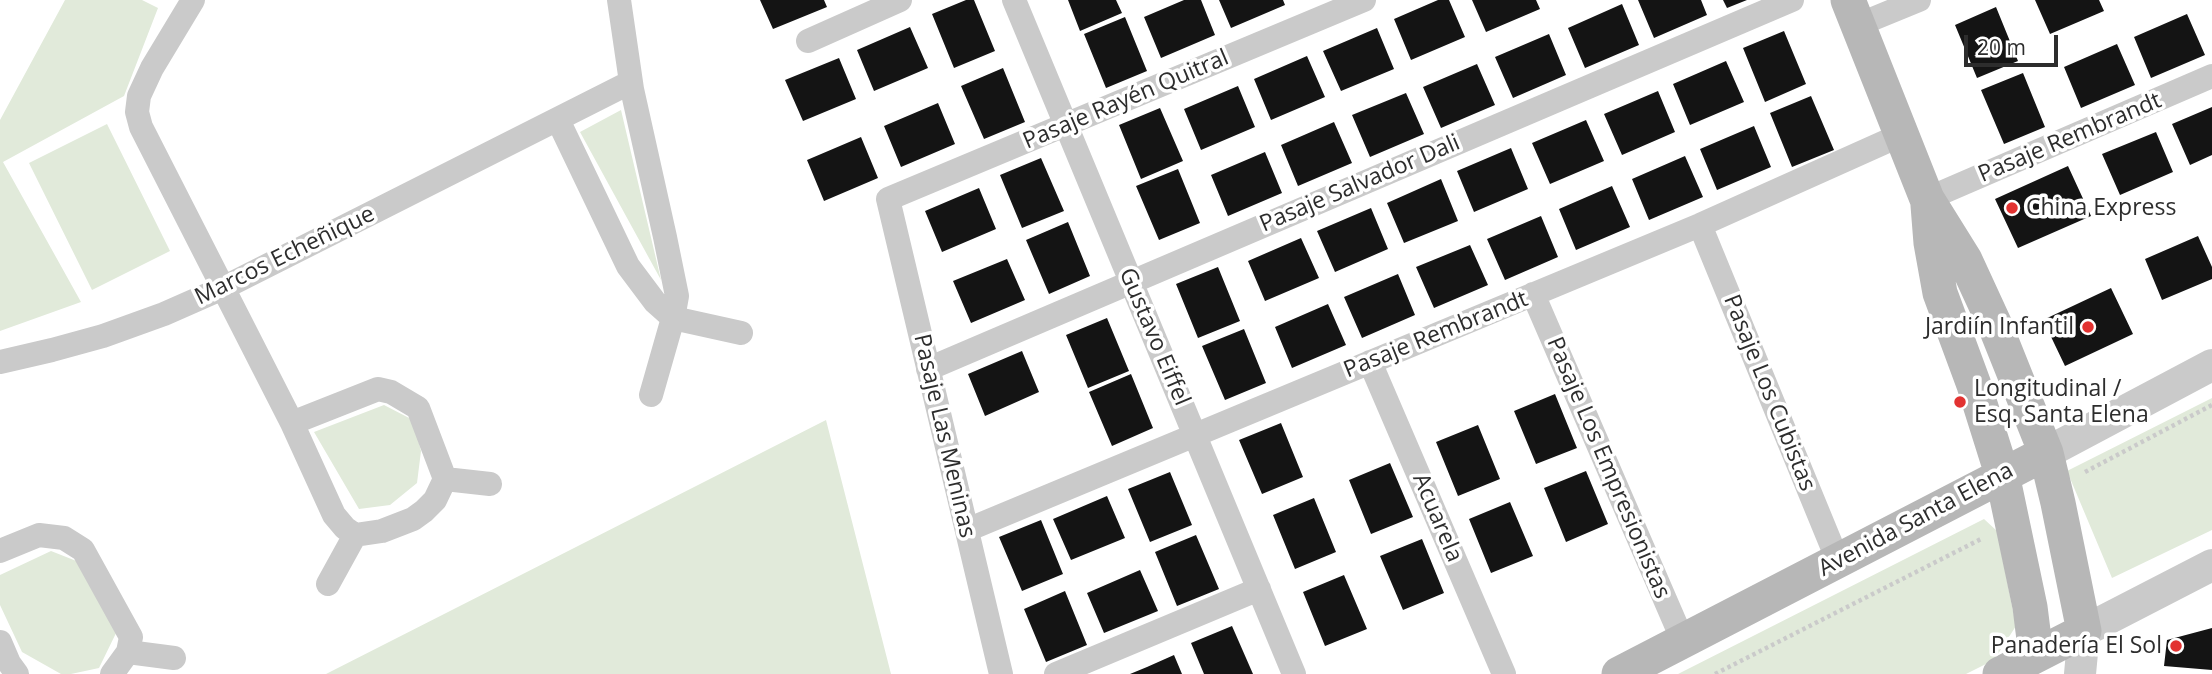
<!DOCTYPE html>
<html>
<head>
<meta charset="utf-8">
<style>
  body { margin:0 }
  #map { position:relative; width:2212px; height:674px; overflow:hidden; background:#fff; font-family:"Open Sans",sans-serif }
  canvas { display:block }
  .scale { position:absolute; left:1964px; top:35px; width:94px; height:32px; box-sizing:border-box; border:4px solid #2d2d2d; border-top:0; padding-left:9px; font-size:21px; line-height:24px; white-space:nowrap; color:#2d2d2d; -webkit-text-stroke:5px #fff; paint-order:stroke }
</style>
</head>
<body>
<div id="map">
<canvas width="2212" height="674"></canvas>
<div class="scale">20 m</div>
</div>
<script>
const g = document.querySelector('canvas').getContext('2d');
g.lineJoin = 'round';
function fill(path, color) { g.fillStyle = color; g.fill(path, 'evenodd'); }
const poly = rows => new Path2D(rows.map(r => 'M' + r).join(''));
function strokePath(path, color, width, dash) { g.strokeStyle = color; g.lineWidth = width; g.lineCap = dash ? 'butt' : 'round'; g.setLineDash(dash || []); g.stroke(path); }
function write(font, color, halo, rows, align = 'center') {
  g.font = font + ' "Open Sans",sans-serif'; g.lineWidth = 7; g.setLineDash([]); g.textBaseline = 'middle'; g.strokeStyle = halo; g.fillStyle = color; for (const [text, x, y, turn = 0] of rows) {
    g.save(); g.translate(x, y); g.rotate((+turn || 0) * Math.PI / 180); g.textAlign = isNaN(turn) ? turn : align; if (halo) g.strokeText(text, 0, 0); g.fillText(text, 0, 0); g.restore();
  }
}
fill(poly([
  [65,0,142,0,158,8,124,96,3,162,81,302,0,331,0,120],
  [621,110,661,280,580,132],
  [107,124,170,251,92,290,29,163],
  [2212,398,2212,530,2112,578,2067,471],
  [384,405,413,420,421,451,417,483,390,505,359,509,314,432],
  [826,420,891,674,326,674],
  [1984,519,1997,531,2016,626,1994,660,1966,674,1678,674],
  [51,551,84,564,119,627,99,668,71,674,61,674,22,652,0,605,0,575]
]), '#e1eada');
fill(poly([
  [760,0,824,0,827,7,773,29],
  [966,0,974,0,995,51,954,68,932,14],
  [1068,0,1116,0,1122,13,1080,31],
  [1184,0,1201,0,1215,35,1161,58,1144,17],
  [1219,0,1283,0,1285,5,1231,28],
  [1438,0,1449,0,1465,37,1411,60,1394,19],
  [1472,0,1536,0,1540,9,1486,32],
  [1638,0,1701,0,1707,15,1654,38],
  [1723,0,1747,0,1727,8],
  [2035,0,2099,0,2104,11,2050,34],
  [1622,4,1639,45,1585,68,1568,28],
  [1996,7,2018,61,1977,78,1955,25],
  [2187,14,2205,55,2151,78,2134,37],
  [1125,17,1147,71,1106,88,1084,34],
  [910,27,928,68,874,91,857,50],
  [1377,28,1394,69,1341,91,1323,51],
  [1784,31,1806,84,1765,102,1743,48],
  [1549,34,1566,75,1513,98,1495,57],
  [2117,44,2135,85,2081,108,2064,67],
  [1307,56,1325,97,1271,120,1254,79],
  [839,58,856,99,803,121,785,80],
  [1726,61,1744,102,1690,125,1673,84],
  [1477,64,1495,105,1441,128,1423,87],
  [1003,68,1025,122,984,139,961,86],
  [2023,73,2045,127,2004,144,1981,90],
  [1238,86,1255,127,1201,150,1184,109],
  [1658,91,1675,132,1622,155,1604,114],
  [1406,93,1424,134,1370,157,1352,115],
  [1811,96,1834,150,1792,167,1770,113],
  [938,103,955,144,901,167,884,126],
  [2212,107,2212,155,2190,165,2172,124],
  [1160,108,1183,161,1141,179,1119,125],
  [1586,120,1604,161,1550,184,1532,143],
  [1334,122,1352,163,1298,186,1281,145],
  [1754,126,1771,167,1717,190,1700,149],
  [2156,132,2173,172,2120,195,2102,154],
  [861,137,878,178,824,201,807,160],
  [1511,148,1528,189,1474,212,1457,171],
  [1265,152,1282,193,1228,216,1211,175],
  [1685,156,1703,197,1649,220,1632,179],
  [1041,158,1064,211,1022,228,1000,175],
  [2068,166,2091,216,2018,248,1995,199],
  [1178,169,1200,223,1159,240,1136,186],
  [1441,179,1458,221,1404,243,1387,203],
  [1612,186,1630,227,1576,250,1559,209],
  [979,188,996,229,942,252,925,211],
  [1371,208,1388,249,1335,272,1317,231],
  [1541,216,1558,257,1505,280,1487,239],
  [1068,222,1090,276,1049,294,1026,240],
  [2198,236,2212,267,2212,279,2162,300,2145,259],
  [1301,238,1319,278,1265,301,1248,261],
  [1470,245,1488,285,1434,308,1416,267],
  [1007,259,1025,300,971,323,953,281],
  [1218,267,1240,321,1198,338,1176,284],
  [1398,274,1415,315,1362,338,1344,297],
  [2111,288,2133,334,2065,366,2043,320],
  [1328,304,1346,345,1292,368,1275,327],
  [1107,318,1129,371,1088,388,1066,335],
  [1244,329,1266,383,1225,400,1202,346],
  [1022,351,1039,392,985,416,968,374],
  [1131,374,1153,428,1112,446,1089,392],
  [1555,394,1577,448,1536,464,1514,411],
  [1281,423,1303,477,1262,494,1239,440],
  [1478,425,1500,479,1458,496,1436,442],
  [1390,463,1413,517,1371,534,1349,480],
  [1586,471,1608,524,1566,542,1544,488],
  [1170,472,1192,525,1150,542,1128,489],
  [1107,496,1125,538,1071,560,1053,519],
  [1314,498,1336,552,1295,569,1273,515],
  [1510,502,1533,556,1491,573,1469,519],
  [1041,520,1063,574,1022,591,999,537],
  [1196,535,1219,589,1177,606,1155,552],
  [1422,539,1444,593,1403,610,1380,556],
  [1140,570,1158,611,1104,633,1087,593],
  [1344,575,1367,629,1325,646,1303,592],
  [1065,591,1087,645,1046,662,1024,609],
  [1232,626,1253,674,1204,674,1191,643],
  [2212,628,2212,670,2164,666,2167,640],
  [1174,655,1182,674,1130,674,1147,667]
]), '#141414');
strokePath(poly([
  [2085,472,2212,405],
  [1715,674,1983,538]
]), '#cacaca', 4.5, [3.5, 3.5]);
strokePath(poly([
  [193,0,152,68,139,96,137,112,141,127,292,423,334,515,345,528,355,535,382,531,413,519,424,511,435,500,445,479,418,408,391,392,378,389,292,423],
  [619,0,632,89],
  [1014,0,1294,674],
  [1858,25,1919,0],
  [808,41,900,0],
  [1927,199,2212,76],
  [1700,225,1838,561],
  [1533,294,1683,641],
  [0,362,52,350,103,336,164,314,223,288,625,85,632,89,665,237,677,296,673,318,655,302,628,266,558,120],
  [1370,362,1504,674],
  [928,369,1792,0],
  [651,395,673,318,741,333],
  [445,479,490,484],
  [967,530,1700,225,1903,134],
  [0,551,39,535,64,538,83,550,131,637,128,652,112,674],
  [328,584,355,535],
  [0,642,9,663,17,674],
  [128,652,174,658],
  [1001,674,888,199,1364,0],
  [1056,674,1259,589]
]), '#cacaca', 24);
strokePath(poly([
  [2046,453,2212,365],
  [2080,674,2084,631,2212,565]
]), '#cacaca', 32);
strokePath(poly([
  [1848,0,1927,199,1965,260,1994,323,2046,453,2058,503,2084,631,2000,674],
  [1928,205,1931,243,1940,293,1974,385,2002,474,2030,607,2036,655],
  [1619,674,2046,453]
]), '#b7b7b7', 35);
for (const [x, y, r, color] of [
  [2012,208,7,"#e23231"],
  [2088,327,7,"#e23231"],
  [1960,402,7,"#e23231"],
  [2176,646,7,"#e23231"]
]) { const dot = new Path2D(); dot.arc(x, y, r, 0, 2 * Math.PI); g.fillStyle = color; g.fill(dot); strokePath(dot, '#fff', 2.5); }
write('23px', '#2d2d2d', '#fff', [
  ["Pasaje Rayén Quitral",1126,100,-23],
  ["Pasaje Rembrandt",2070,138,-23],
  ["Pasaje Salvador Dali",1360,184,-23],
  ["Marcos Echeñique",285,256,-26],
  ["Pasaje Rembrandt",1436,335,-22],
  ["Gustavo Eiffel",1154,337,67],
  ["Pasaje Los Cubistas",1769,393,68],
  ["Pasaje Las Meninas",944,436,77],
  ["Pasaje Los Empresionistas",1608,468,67],
  ["Acuarela",1437,518,67],
  ["Avenida Santa Elena",1916,520,-28]
]);
write('23px', '#2d2d2d', '#fff', [
  ["China Express",2026,208],
  ["Jardiín Infantil",2074,327,"right"],
  ["Longitudinal /",1974,389],
  ["Esq. Santa Elena",1974,415],
  ["Panadería El Sol",2162,646,"right"]
], 'left');
</script>
</body>
</html>
